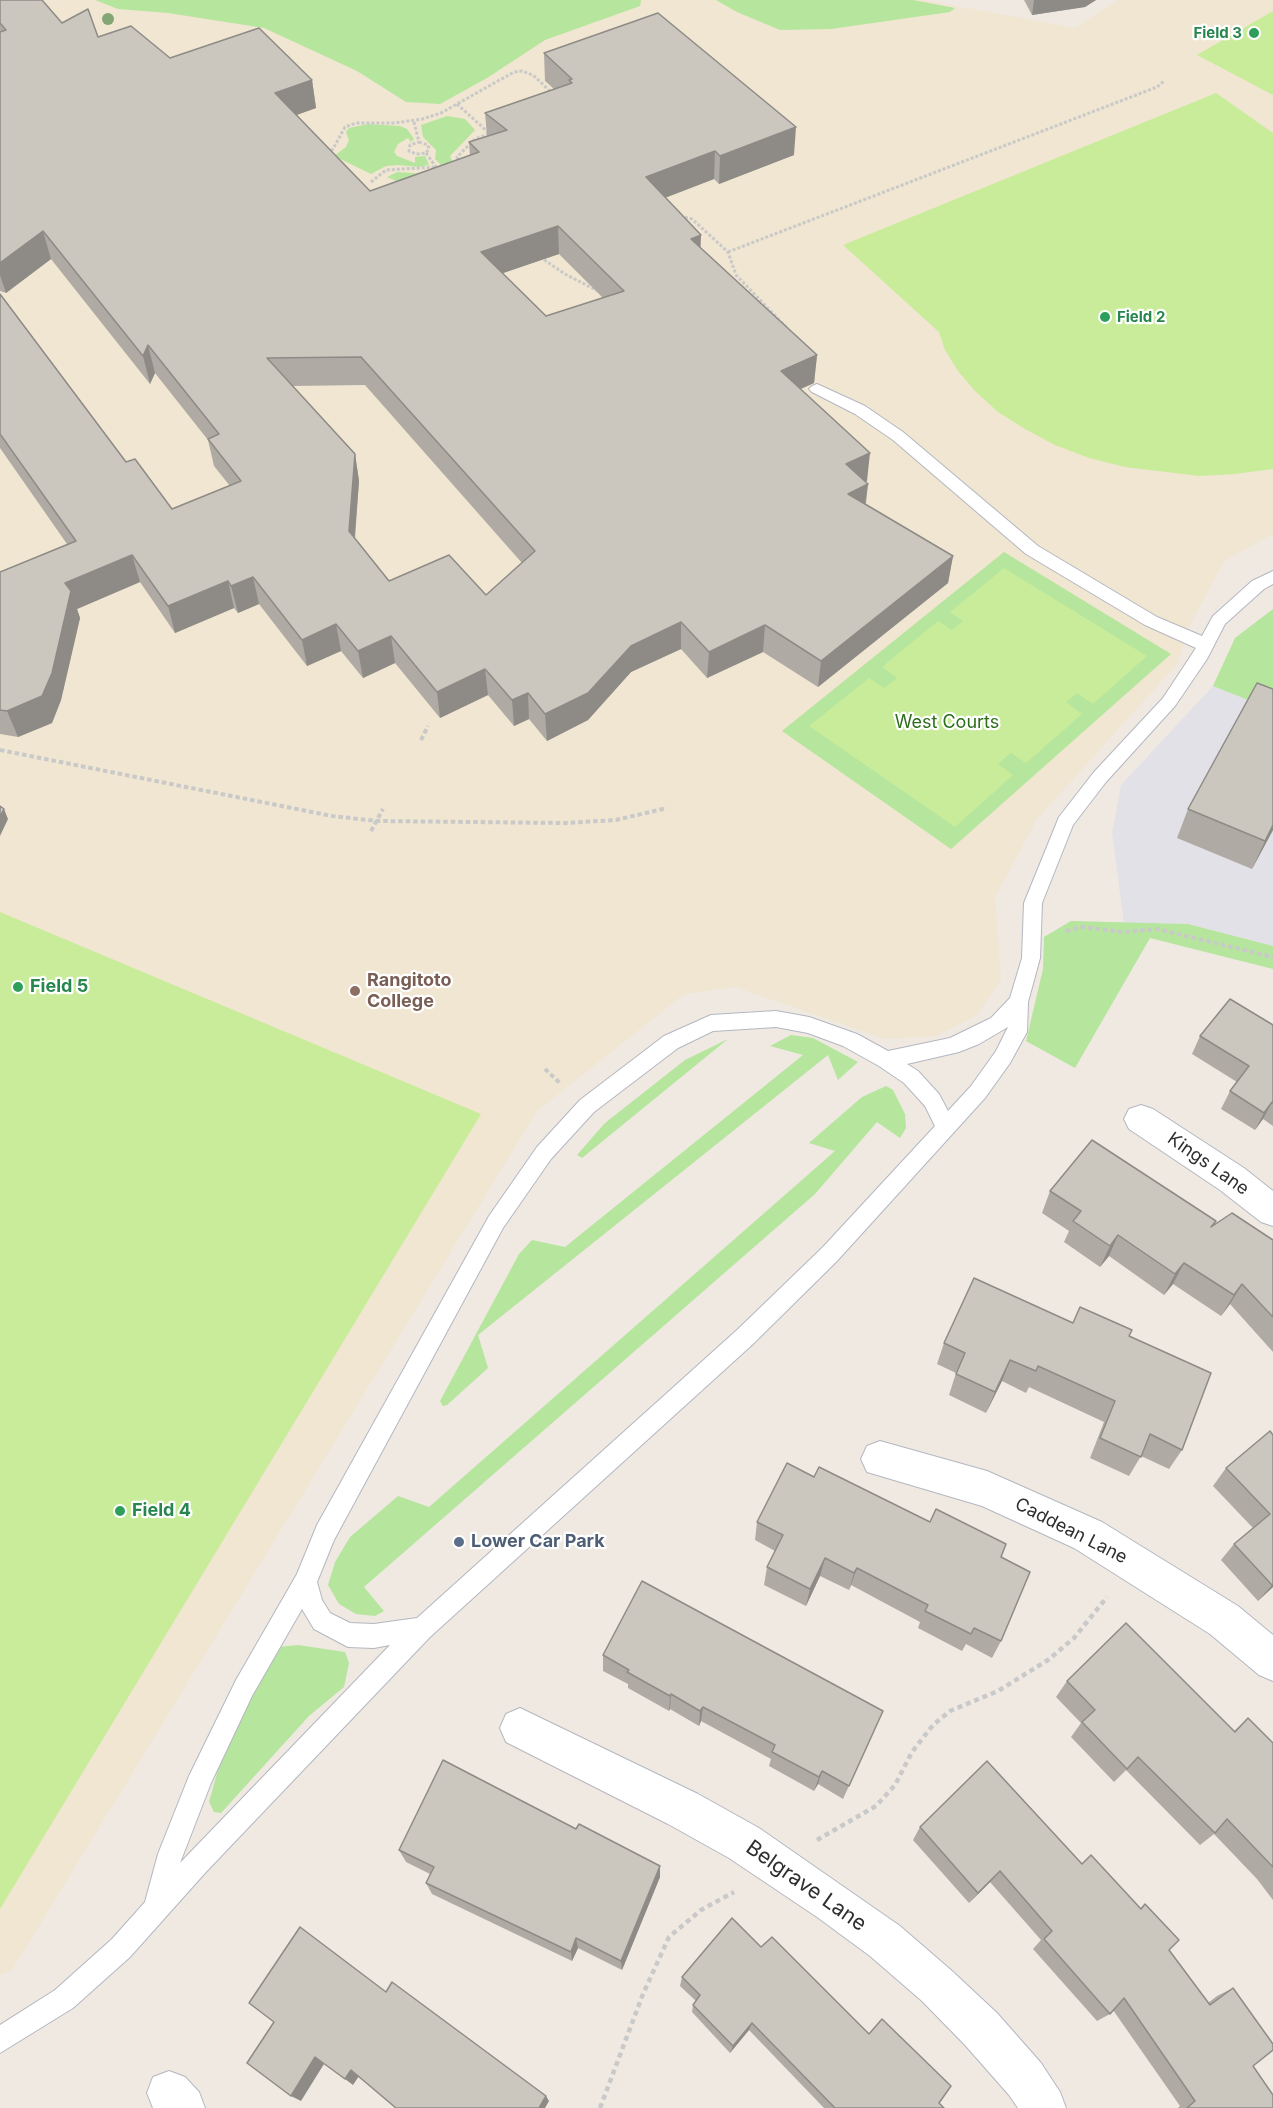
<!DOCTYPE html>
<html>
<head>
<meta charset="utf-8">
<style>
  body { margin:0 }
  canvas { display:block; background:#efe9e1 }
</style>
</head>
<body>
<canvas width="1273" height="2108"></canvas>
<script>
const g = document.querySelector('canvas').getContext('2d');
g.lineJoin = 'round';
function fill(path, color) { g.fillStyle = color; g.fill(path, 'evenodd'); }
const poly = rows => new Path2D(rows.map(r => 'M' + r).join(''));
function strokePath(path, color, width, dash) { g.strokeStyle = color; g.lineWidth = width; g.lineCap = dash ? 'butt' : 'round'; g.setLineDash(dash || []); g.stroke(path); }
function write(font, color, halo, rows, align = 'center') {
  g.font = font + ' Inter,sans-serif'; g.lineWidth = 4.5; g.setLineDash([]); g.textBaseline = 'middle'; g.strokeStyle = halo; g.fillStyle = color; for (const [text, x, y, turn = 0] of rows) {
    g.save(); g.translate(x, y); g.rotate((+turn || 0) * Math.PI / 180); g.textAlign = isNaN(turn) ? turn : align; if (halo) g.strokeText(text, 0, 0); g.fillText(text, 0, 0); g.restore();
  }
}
fill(poly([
  [1213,686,1273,710,1273,946,1188,924,1124,923,1112,833,1121,785]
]), '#e3e1e8');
fill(poly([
  [0,0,924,0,1075,28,1119,0,1273,0,1273,534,1224,561,1190,625,1177,664,1037,819,995,897,1001,979,977,1015,936,1036,885,1039,736,987,684,994,537,1111,12,1970,0,1975]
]), '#f0e6d1');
fill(poly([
  [95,0,641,0,640,6,545,40,487,78,440,104,406,102,357,71,264,28,168,13,118,9],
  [716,0,913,0,955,8,950,12,831,29,780,30,737,12],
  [447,116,465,119,475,130,450,156,471,199,424,193,387,177,397,172,441,175,456,180,435,159,436,150,423,137,421,125],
  [368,124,400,126,407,129,414,139,411,142,408,138,398,144,394,152,397,156,415,163,415,157,425,156,429,165,419,167,398,165,386,166,371,174,334,156,346,147,349,140,346,132,349,128],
  [1004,552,1171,654,951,849,782,731],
  [1273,609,1273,710,1213,686,1235,638],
  [1071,921,1188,924,1273,946,1273,969,1150,938,1075,1068,1026,1041,1043,969,1044,937],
  [791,1035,813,1038,858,1062,838,1080,828,1055,478,1335,488,1368,447,1405,443,1406,440,1401,519,1254,532,1240,565,1247,803,1055,770,1046],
  [728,1039,582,1158,577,1155,605,1123,685,1060],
  [886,1086,893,1090,905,1114,906,1128,900,1138,877,1122,815,1194,364,1587,384,1611,375,1616,356,1614,339,1604,328,1585,335,1562,350,1537,398,1496,429,1507,835,1151,809,1143,862,1097],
  [298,1645,345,1652,349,1663,344,1687,309,1716,221,1813,214,1812,209,1802,221,1759,265,1661,278,1647]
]), '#b6e59e');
fill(poly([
  [1273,11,1273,95,1197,55],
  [1216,93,1273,133,1273,469,1235,474,1199,476,1125,467,1089,458,1055,445,1025,429,998,412,976,392,958,371,945,350,939,332,843,245],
  [1004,568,1147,656,1093,704,1077,693,1066,702,1082,714,1026,763,1011,753,998,764,1013,775,955,827,809,726,869,678,884,688,897,678,882,667,938,621,952,630,963,621,950,612],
  [0,912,481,1114,0,1909]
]), '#c9ec9a');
const lane = poly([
  [817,384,865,406,903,432,1038,546,1157,617,1202,636,1213,616,1252,581,1273,571,1273,584,1264,589,1225,624,1207,659,1175,706,1106,782,1073,825,1042,903,1040,958,1028,1002,1027,1032,1010,1063,985,1098,837,1261,753,1344,430,1637,205,1873,130,1957,73,2008,0,2053,0,2025,55,1990,112,1939,145,1902,158,1854,189,1776,236,1680,297,1574,317,1525,489,1216,537,1147,580,1100,664,1036,711,1015,776,1011,809,1017,857,1034,888,1051,950,1038,991,1018,1010,998,1022,958,1024,903,1059,817,1094,772,1163,698,1196,648,1145,625,1026,554,893,440,855,414,812,392,809,389,812,386,817,384],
  [776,1027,808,1033,843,1046,879,1066,904,1083,925,1106,935,1126,823,1247,737,1330,417,1618,374,1624,350,1623,330,1613,322,1600,317,1582,334,1540,503,1228,551,1159,594,1112,678,1048,713,1031,776,1027],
  [1008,1027,996,1051,971,1086,948,1111,939,1094,918,1071,907,1064,959,1052,979,1044,1008,1027],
  [302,1609,314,1629,348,1647,374,1648,390,1645,180,1863,211,1783,252,1696,302,1609]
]);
const street = poly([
  [1141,1105,1153,1109,1244,1168,1273,1191,1273,1226,1261,1222,1220,1190,1129,1129,1124,1119,1129,1109,1141,1105],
  [880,1441,987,1471,1102,1522,1238,1606,1273,1635,1273,1681,1259,1675,1210,1634,1074,1548,982,1506,867,1472,861,1459,867,1446,880,1441],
  [520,1708,698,1794,759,1828,900,1926,952,1971,997,2013,1041,2063,1060,2092,1066,2108,1018,2108,1009,2095,965,2045,922,2001,870,1956,817,1917,729,1858,668,1824,506,1742,500,1728,506,1714,520,1708],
  [169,2071,185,2077,199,2092,205,2108,153,2108,147,2093,153,2077,169,2071]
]);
strokePath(lane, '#b4b7c1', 2);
strokePath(street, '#b4b7c1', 2);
strokePath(poly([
  [457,104,490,134],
  [414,122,419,142],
  [419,142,428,145,429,149,426,153,416,154,409,151,410,145,419,142],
  [426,153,436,167],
  [327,154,333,149,345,127,356,123,395,123,422,119,441,113,514,72,522,71,533,75,553,94],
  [460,164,457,157,475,139,489,134],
  [371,182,386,170,436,167,440,171],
  [680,216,692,219,728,252,736,275,786,327],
  [728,252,1157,87,1164,81],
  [540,257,565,274,598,291]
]), '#c9c9c9', 3, [3, 2]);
strokePath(poly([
  [421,740,428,726],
  [0,750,332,816,377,821,565,823,616,820,667,808],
  [371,831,383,809],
  [1066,931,1083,927,1122,932,1157,929,1273,957],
  [545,1069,561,1084]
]), '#c9c9c9', 4, [4.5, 3]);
strokePath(poly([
  [817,1840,876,1806,895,1785,912,1752,933,1725,950,1711,998,1691,1048,1660,1074,1638,1107,1597],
  [600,2108,643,1994,669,1937,701,1910,734,1892]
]), '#c9c9c9', 4.5, [5, 4]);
fill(lane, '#fff');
fill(street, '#fff');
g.fillStyle = '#84a574';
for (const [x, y] of [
  [108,19]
]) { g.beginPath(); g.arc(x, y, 6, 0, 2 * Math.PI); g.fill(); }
fill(poly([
  [0,0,98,37,170,58,312,80,316,108,296,115,370,191,470,156,469,142,487,136,485,113,554,89,545,81,544,53,794,155,719,184,714,179,665,198,701,248,817,355,814,383,801,389,867,481,865,481,868,484,866,504,953,556,948,583,818,687,763,652,707,678,681,649,631,672,588,720,547,741,529,719,514,726,488,695,440,718,395,663,363,678,341,651,307,666,259,604,238,613,234,608,175,633,140,582,77,609,80,618,61,700,52,723,18,737,0,734,0,572,67,544,0,448,0,294,126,462,172,509,230,486,214,466,208,440,155,373,150,384,51,259,6,293,0,291],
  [559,254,603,298,546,316,502,273],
  [365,385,522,563,486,595,389,581,355,539,359,481,355,454,292,386],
  [1024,0,1096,0,1085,7,1032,15],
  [1273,689,1273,830,1252,869,1177,838,1188,809],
  [1273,1025,1273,1126,1263,1119,1255,1130,1221,1109,1230,1091,1237,1082,1192,1054,1200,1036],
  [1050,1191,1216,1221,1213,1226,1273,1240,1273,1352,1230,1304,1221,1316,1173,1284,1164,1295,1109,1256,1100,1267,1064,1242,1069,1231,1042,1213],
  [1073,1323,1129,1336,1182,1450,1169,1469,1141,1456,1129,1476,1090,1458,1104,1422,1029,1387,1026,1393,1002,1381,986,1413,949,1395,956,1373,937,1364,944,1343],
  [1273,1435,1273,1587,1258,1601,1221,1560,1234,1544,1253,1528,1213,1486,1226,1468],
  [814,1477,1001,1557,1001,1641,992,1658,966,1644,962,1651,918,1628,920,1622,851,1585,849,1590,820,1576,806,1606,764,1585,767,1567,775,1551,755,1540,757,1522],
  [603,1655,883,1711,843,1799,818,1784,814,1791,769,1766,771,1759,701,1721,699,1726,670,1709,669,1711,628,1688,628,1684,603,1671],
  [1067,1681,1234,1731,1248,1718,1273,1743,1273,1900,1257,1879,1214,1834,1200,1845,1126,1770,1114,1782,1071,1737,1081,1723,1056,1697],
  [920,1827,1082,1864,1141,1908,1145,1904,1169,1950,1208,2003,1217,1996,1233,1988,1253,2066,1273,2108,1178,2108,1180,2106,1113,2010,1110,2014,1097,2021,1033,1949,1041,1940,990,1882,969,1903,913,1840],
  [399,1850,660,1877,622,1970,578,1948,572,1961,432,1894,426,1883,430,1874,406,1862],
  [761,1947,869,2034,882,2019,939,2103,944,2108,824,2108,749,2030,730,2053,692,2012,693,2005,696,2001,680,1986,682,1977]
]), '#afaba4');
fill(poly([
  [1034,0,1096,0,1085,7,1032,15],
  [312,80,316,108,280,121,275,93],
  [796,127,794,155,719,184,720,156],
  [715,151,714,179,646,205,646,177],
  [558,226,559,254,483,280,481,252],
  [43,231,51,259,6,293,0,275,0,263],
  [701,235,700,263,691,239],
  [148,345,155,373,150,384,143,356],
  [817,355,814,383,779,398,781,371],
  [870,453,867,481,843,492,846,464],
  [355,454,359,481,353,558,349,531],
  [868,484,864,512,848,494],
  [132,555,140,582,77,609,80,618,61,700,52,723,18,737,7,711,65,583],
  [953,556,948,583,818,687,821,661],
  [253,577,259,604,238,613,231,586],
  [228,581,234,608,175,633,168,606],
  [681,622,681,649,631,672,588,720,547,741,545,714,631,646],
  [336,624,341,651,307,666,302,640],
  [765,625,763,652,707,678,709,652],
  [391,636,395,663,363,678,358,651],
  [485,669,488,695,440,718,437,692],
  [528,693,529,719,514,726,512,700],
  [4,809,8,819,0,836,0,817],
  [1273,825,1273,830,1252,869,1265,841],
  [1272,1102,1263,1119,1255,1130,1264,1113],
  [1118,1235,1109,1256,1100,1267,1110,1246],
  [1184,1263,1173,1284,1164,1295,1175,1274],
  [1242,1284,1230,1304,1221,1316,1234,1295],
  [1010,1360,1002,1381,986,1413,995,1392],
  [825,1558,820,1576,806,1606,810,1589],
  [857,1568,851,1585,849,1590,854,1573],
  [1273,1584,1273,1587,1258,1601],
  [671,1694,670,1709,669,1711,670,1696],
  [703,1707,701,1721,699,1726,700,1711],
  [822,1771,818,1784,814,1791,819,1777],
  [660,1866,660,1877,622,1970,621,1961],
  [1000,1871,990,1882,969,1903,978,1893],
  [576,1938,578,1948,572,1961,571,1952],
  [752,2023,749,2030,730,2053,733,2046],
  [315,2057,324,2064,301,2101,291,2096],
  [351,2070,359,2076,353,2085,345,2079],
  [546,2096,549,2101,545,2108,539,2108]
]), '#8e8b86');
const building = poly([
  [0,0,42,0,62,23,88,9,98,37,131,26,170,58,259,28,312,80,275,93,370,191,479,152,469,142,507,130,485,113,572,83,569,80,572,79,544,53,658,13,796,127,720,156,715,151,646,177,701,235,691,239,817,355,781,371,870,453,846,464,868,484,848,494,953,556,821,661,765,625,709,652,681,622,631,646,588,693,545,714,528,693,512,700,485,669,437,692,391,636,358,651,336,624,302,640,253,577,231,586,228,581,168,606,132,555,65,583,71,591,52,673,42,696,7,711,0,710,0,572,76,541,0,434,0,294,126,462,135,459,172,509,241,481,208,439,219,434,148,345,143,356,43,231,0,263,0,32,6,30,0,23,0,0],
  [558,226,624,291,546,316,481,252,558,226],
  [361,357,535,551,486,595,449,555,389,581,349,531,355,454,267,358,361,357],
  [1257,683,1273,689,1273,825,1265,841,1188,809,1257,683],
  [0,806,4,809,0,817,0,806],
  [1230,999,1273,1025,1273,1103,1272,1102,1264,1113,1230,1091,1249,1066,1200,1036,1230,999],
  [1092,1140,1216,1221,1211,1227,1232,1213,1273,1240,1273,1317,1242,1284,1234,1295,1184,1263,1175,1274,1118,1235,1110,1246,1073,1221,1081,1211,1050,1191,1092,1140],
  [974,1278,1073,1323,1080,1307,1132,1330,1129,1336,1211,1373,1182,1450,1150,1434,1141,1457,1100,1438,1115,1401,1038,1366,1036,1371,1010,1360,995,1392,956,1374,965,1353,944,1343,974,1278],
  [1270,1431,1273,1435,1273,1584,1272,1585,1234,1544,1270,1514,1226,1468,1270,1431],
  [787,1463,814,1477,819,1467,930,1522,936,1509,1006,1544,1001,1557,1030,1572,1001,1641,974,1628,971,1634,925,1611,928,1605,857,1568,854,1573,825,1558,810,1589,767,1567,783,1535,757,1522,787,1463],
  [642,1581,883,1711,849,1786,822,1771,819,1777,772,1752,775,1745,703,1707,700,1711,671,1694,670,1696,627,1672,629,1670,603,1655,642,1581],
  [1126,1623,1235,1732,1248,1718,1273,1743,1273,1867,1227,1819,1215,1833,1138,1757,1127,1769,1082,1722,1095,1710,1067,1681,1126,1623],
  [443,1760,576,1829,579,1824,660,1866,621,1961,576,1938,571,1952,426,1883,434,1867,399,1850,443,1760],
  [987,1761,1082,1864,1091,1855,1141,1909,1145,1904,1179,1940,1169,1950,1210,2005,1233,1988,1273,2044,1273,2050,1253,2066,1273,2095,1273,2108,1187,2108,1195,2101,1124,1998,1110,2014,1044,1939,1052,1931,1000,1871,978,1893,920,1827,987,1761],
  [732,1918,761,1947,772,1937,869,2034,882,2019,951,2086,939,2103,944,2108,835,2108,752,2023,733,2046,693,2005,700,1995,682,1977,732,1918],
  [300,1927,386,1992,392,1982,546,2096,539,2108,396,2108,351,2070,345,2079,315,2057,291,2096,247,2063,274,2022,249,2003,300,1927]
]);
fill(building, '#cbc7bf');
strokePath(building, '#8e8b86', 1.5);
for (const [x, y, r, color] of [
  [1254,33,6,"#2e9e5b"],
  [1105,317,6,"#2e9e5b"],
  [18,987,6,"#2e9e5b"],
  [355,991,6,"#8d6e63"],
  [120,1511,6,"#2e9e5b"],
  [459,1542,6,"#5c6f8a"]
]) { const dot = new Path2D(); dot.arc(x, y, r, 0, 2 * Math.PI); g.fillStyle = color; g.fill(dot); strokePath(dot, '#fff', 2); }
write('bold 15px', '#27864d', '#fff', [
  ["Field 3",1242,33],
  ["Field 2",1117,317,"left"]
], 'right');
write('18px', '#2c6e1b', '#fff', [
  ["West Courts",947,723]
]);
write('bold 18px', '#785e54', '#fff', [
  ["Rangitoto",367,981],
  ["College",367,1002]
], 'left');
write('bold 18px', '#27864d', '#fff', [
  ["Field 5",30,987],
  ["Field 4",132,1511]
], 'left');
write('18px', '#2e2e2e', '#fff', [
  ["Kings Lane",1208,1164,35],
  ["Caddean Lane",1071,1531,27]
]);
write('bold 18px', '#4e5e75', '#fff', [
  ["Lower Car Park",471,1542]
], 'left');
write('21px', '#2e2e2e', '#fff', [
  ["Belgrave Lane",806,1886,35]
]);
</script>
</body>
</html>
